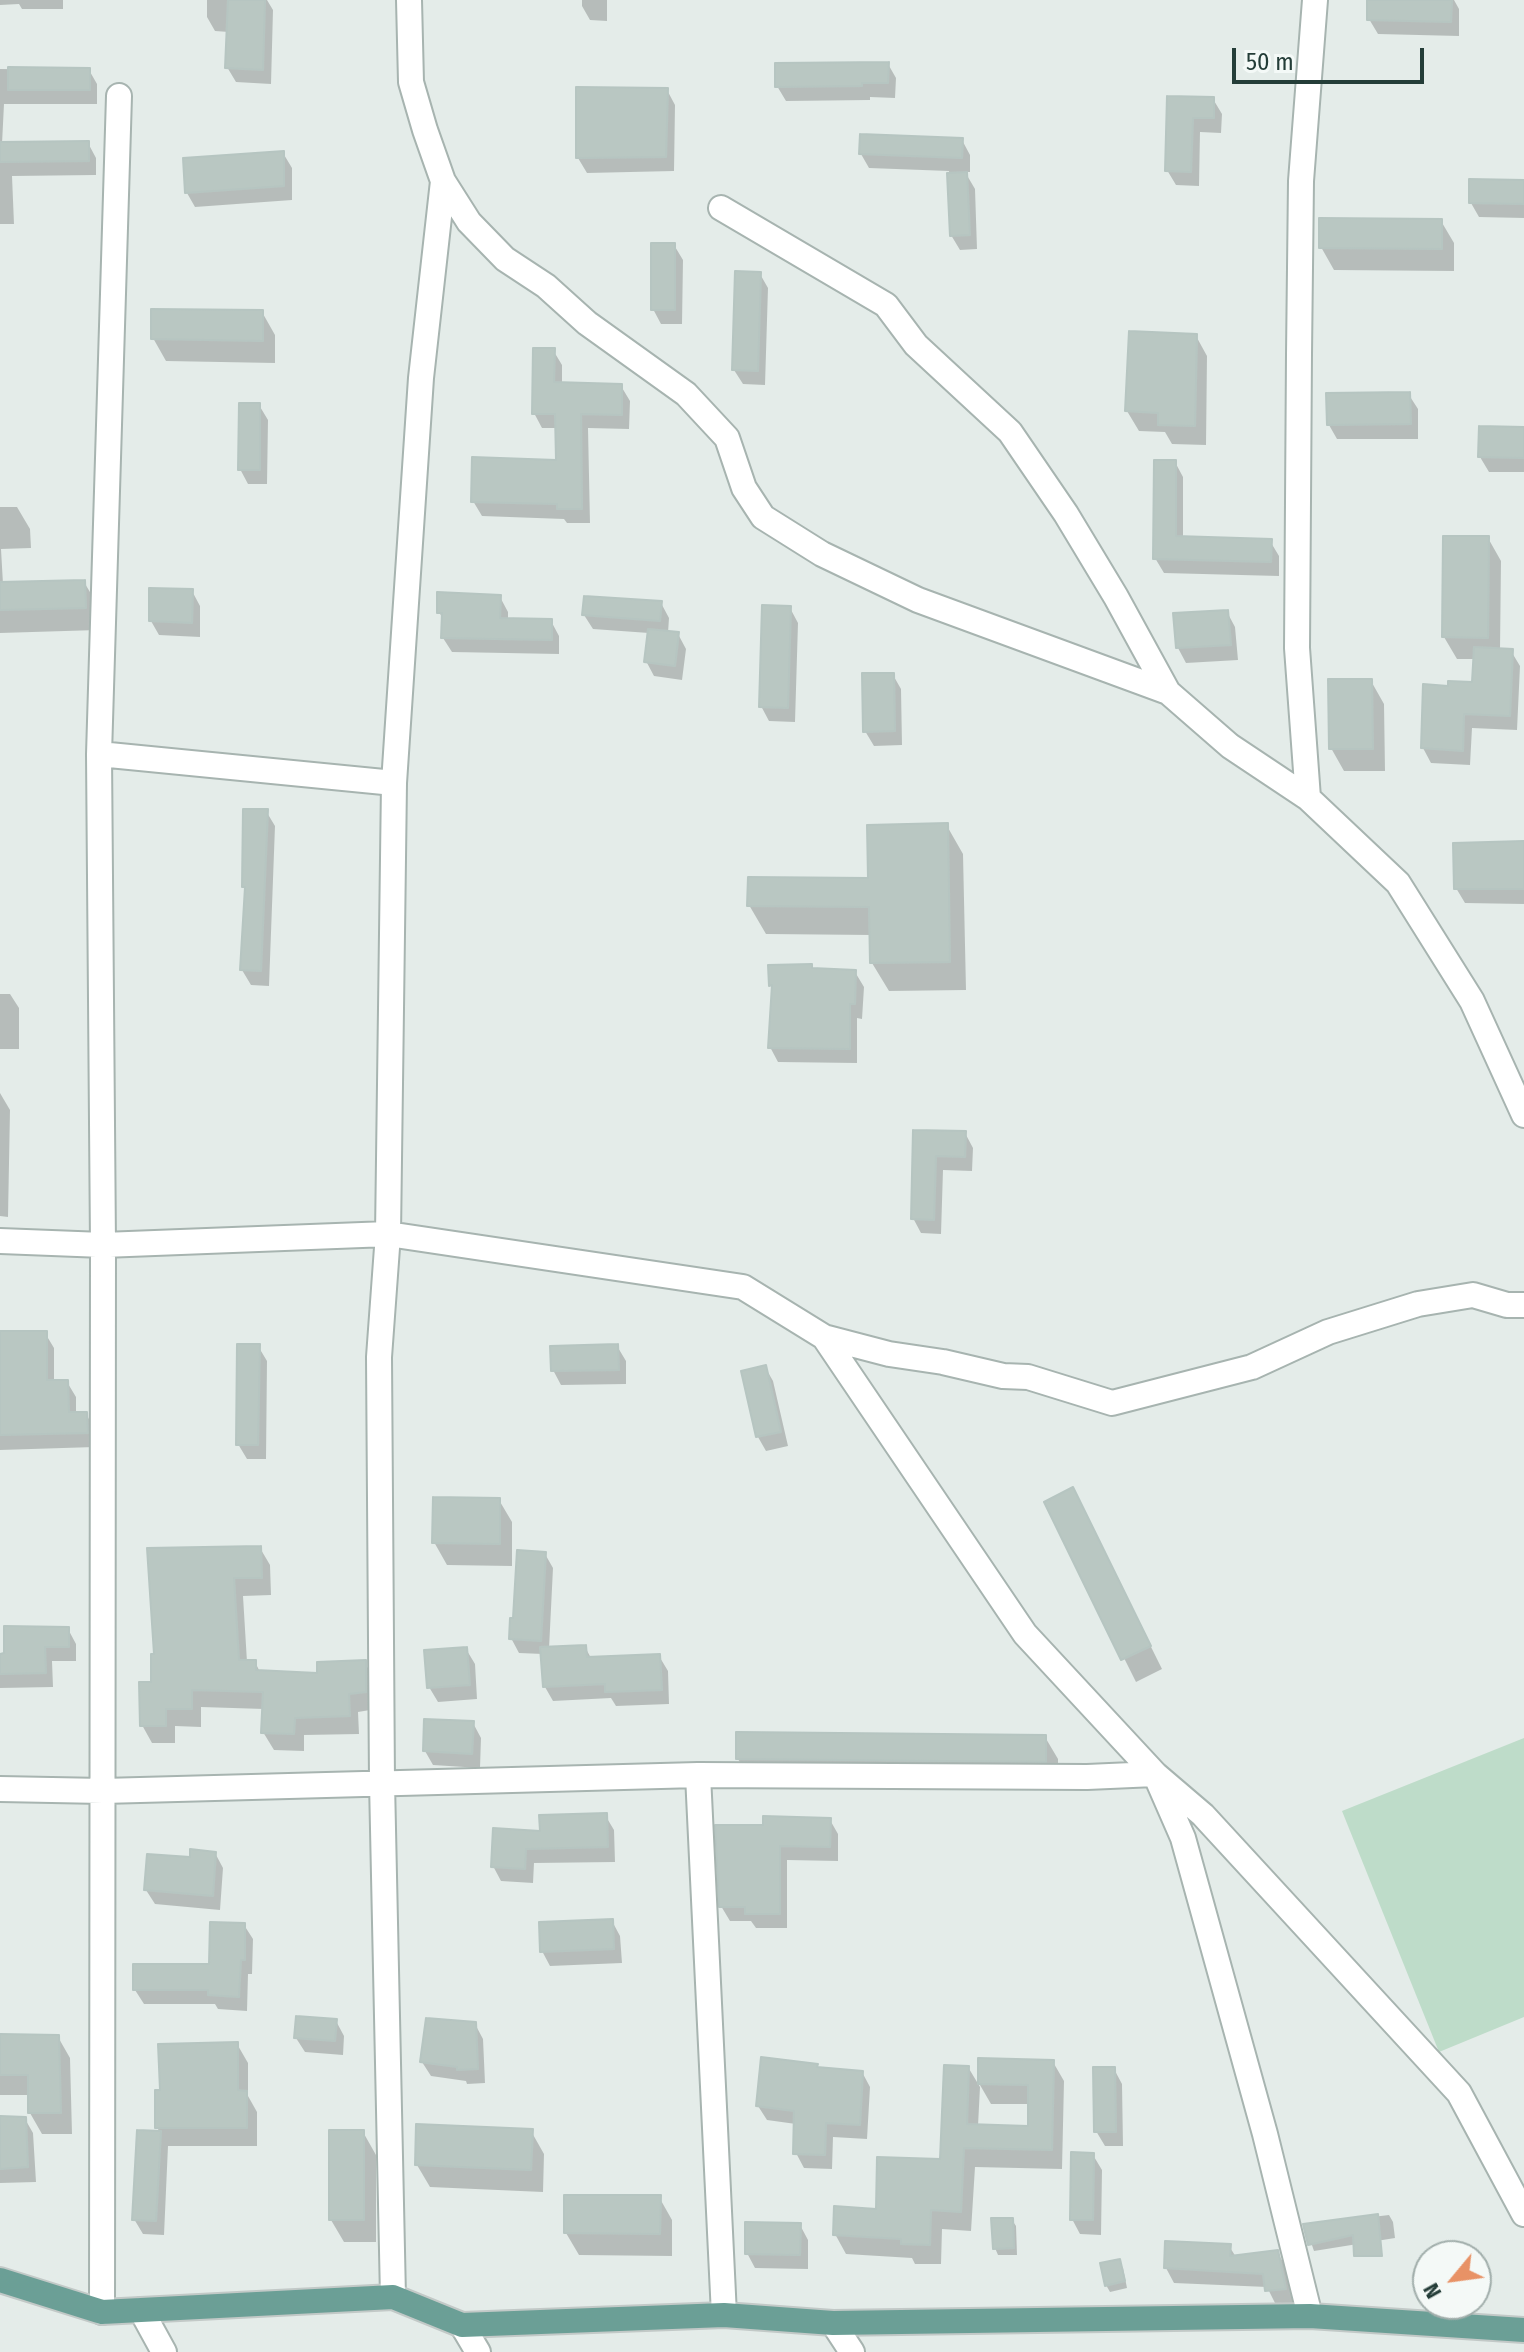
<!DOCTYPE html>
<html>
<head>
<meta charset="utf-8">
<style>
  body { margin:0 }
  #map { position:relative; width:1524px; height:2352px; overflow:hidden; background:#e4ece9; font-family:"Fira Sans Condensed",sans-serif }
  canvas { display:block }
  .north { position:absolute; left:1412px; top:2240px; width:80px; height:80px; box-sizing:border-box; background:#f4f9f7; border:2px solid #a1aeab; border-radius:50%; rotate:241deg; font-size:22px; font-weight:700; line-height:32px; text-align:center; color:#243d38 }
  .north::after { content:''; display:block; margin:auto; width:28px; height:36px; background:#e89266; clip-path:polygon(50% 0,100% 100%,50% 72%,0 100%) }
  .scale { position:absolute; left:1232px; top:48px; width:192px; height:36px; box-sizing:border-box; border:4px solid #243d38; border-top:0; padding-left:10px; font-size:24px; line-height:28px; white-space:nowrap; color:#243d38; -webkit-text-stroke:6px #f4f9f7; paint-order:stroke }
</style>
</head>
<body>
<div id="map">
<canvas width="1524" height="2352"></canvas>
<div class="north">N</div>
<div class="scale">50 m</div>
</div>
<script>
const g = document.querySelector('canvas').getContext('2d');
g.lineJoin = 'round';
function fill(path, color) { g.fillStyle = color; g.fill(path, 'evenodd'); }
const poly = rows => new Path2D(rows.map(r => 'M' + r).join(''));
function strokePath(path, color, width, dash) { g.strokeStyle = color; g.lineWidth = width; g.lineCap = dash ? 'butt' : 'round'; g.setLineDash(dash || []); g.stroke(path); }
fill(poly([
  [1524,1738,1524,2017,1439,2052,1342,1811]
]), '#bedcc9');
fill(poly([
  [0,0,63,0,63,9,22,9,19,4,0,5],
  [207,0,267,0,273,10,271,84,236,82,227,67,229,32,215,31,207,17],
  [582,0,607,0,607,21,590,20,582,6],
  [1370,0,1454,0,1459,9,1459,36,1378,34,1369,19],
  [888,64,896,78,895,98,870,97,870,100,786,101,777,86],
  [0,69,89,70,97,84,97,104,4,104,2,144,88,143,96,158,96,175,12,176,14,224,0,224],
  [667,90,675,105,674,171,587,173,578,158],
  [1169,98,1213,99,1222,114,1221,133,1200,132,1199,186,1176,185,1167,170],
  [962,140,970,155,970,172,965,172,975,189,977,249,960,250,951,235,949,171,869,168,861,154],
  [283,153,292,168,292,200,195,207,187,193],
  [1524,182,1524,218,1479,217,1471,203],
  [1441,221,1454,243,1454,271,1334,270,1321,247],
  [674,245,683,260,682,324,661,324,653,309],
  [760,274,768,288,765,385,743,384,734,370],
  [262,312,275,335,275,363,166,361,153,338],
  [1196,336,1207,356,1206,445,1172,444,1165,432,1139,431,1127,411],
  [553,350,562,365,562,384,621,386,630,401,629,429,588,428,590,523,567,523,564,519,482,516,473,501,558,462,557,428,542,428,534,413],
  [1409,395,1418,409,1418,439,1337,439,1329,425],
  [259,405,268,420,267,484,248,484,240,469],
  [1524,429,1524,472,1489,472,1480,457],
  [1175,462,1183,477,1183,538,1270,541,1279,556,1279,576,1164,573,1155,558],
  [0,507,17,507,30,529,31,548,1,549,3,584,84,582,97,604,98,630,0,633],
  [1488,538,1501,561,1500,650,1511,651,1520,666,1517,730,1472,728,1470,765,1431,763,1423,748,1449,688,1474,684,1475,659,1457,659,1444,637],
  [192,591,200,606,200,637,159,635,151,621],
  [500,597,508,612,508,621,551,621,559,636,559,654,452,652,443,638,444,621,439,612],
  [661,603,669,618,668,633,678,634,686,649,682,680,654,676,646,661,649,633,593,629,584,615],
  [790,608,798,623,795,722,769,721,761,706],
  [1227,612,1235,627,1238,660,1186,663,1178,648],
  [893,675,901,689,902,745,874,746,865,731],
  [1371,681,1384,704,1385,771,1344,771,1331,748],
  [266,811,275,826,269,986,251,985,242,970,246,891,244,886],
  [947,826,963,854,966,990,889,991,872,963,872,935,766,934,749,905,870,880],
  [1524,844,1524,904,1465,903,1456,888],
  [811,966,813,970,855,972,864,987,862,1019,857,1018,857,1063,778,1062,770,1047,774,989,771,985],
  [0,994,10,994,19,1008,19,1049,0,1049],
  [0,1093,10,1110,8,1217,0,1216],
  [915,1132,965,1133,973,1148,972,1171,943,1170,941,1234,921,1233,913,1218],
  [0,1333,45,1333,54,1348,54,1382,67,1382,76,1397,76,1414,86,1414,94,1428,95,1447,0,1450],
  [258,1346,267,1361,266,1459,247,1459,238,1444],
  [617,1346,626,1361,626,1384,561,1385,553,1370],
  [765,1367,773,1381,788,1446,766,1451,758,1437],
  [1073,1490,1162,1669,1136,1682,1046,1502],
  [499,1500,512,1522,512,1566,447,1565,434,1542],
  [260,1548,270,1565,271,1595,243,1596,247,1662,255,1662,260,1672,319,1676,365,1663,375,1680,376,1709,358,1712,359,1734,304,1735,304,1751,274,1750,263,1732,264,1709,201,1707,201,1727,175,1726,175,1743,152,1743,142,1725,153,1684,153,1656],
  [545,1554,553,1568,549,1649,585,1647,591,1658,659,1656,668,1671,669,1704,616,1706,611,1698,553,1701,545,1687,543,1654,519,1653,511,1638],
  [68,1629,76,1644,76,1661,52,1661,53,1687,0,1688,0,1656],
  [466,1649,475,1664,477,1699,438,1702,429,1687],
  [473,1723,481,1738,480,1768,433,1765,425,1751],
  [1045,1737,1058,1759,1058,1784,751,1781,738,1759],
  [605,1815,614,1830,615,1862,534,1863,533,1883,501,1881,493,1866,542,1833],
  [830,1820,838,1834,838,1861,787,1860,787,1928,756,1928,751,1921,730,1921,721,1906,765,1827],
  [215,1853,223,1868,220,1910,155,1904,146,1890],
  [612,1921,620,1936,622,1963,550,1966,542,1951],
  [244,1925,253,1939,252,1974,248,1974,247,2011,218,2009,215,2004,144,2004,135,1990,211,1966],
  [336,2021,344,2036,343,2055,305,2052,296,2038],
  [475,2024,483,2039,485,2083,467,2084,466,2081,431,2076,422,2062],
  [0,2036,58,2037,70,2058,72,2134,42,2134,30,2113,30,2095,0,2095],
  [237,2044,248,2063,248,2096,257,2112,257,2146,168,2146,164,2235,143,2234,134,2219,160,2133,157,2127],
  [980,2060,1053,2062,1064,2081,1062,2169,975,2167,971,2231,942,2229,941,2264,915,2264,912,2258,846,2254,835,2234,878,2211,942,2161,968,2067,980,2087,978,2126,1029,2128,1030,2104,991,2104,980,2085],
  [816,2065,819,2069,862,2072,870,2087,867,2139,833,2137,832,2169,804,2168,796,2153,796,2124,767,2120,758,2106],
  [1114,2069,1122,2084,1123,2146,1105,2146,1096,2131],
  [0,2118,25,2119,33,2133,36,2182,0,2183],
  [531,2131,544,2154,543,2192,430,2187,417,2165],
  [363,2132,376,2155,376,2242,344,2242,331,2220],
  [1093,2155,1102,2170,1101,2235,1080,2234,1072,2219],
  [659,2197,672,2220,672,2256,579,2255,566,2233],
  [1389,2215,1393,2222,1395,2238,1314,2251,1305,2225],
  [1012,2220,1016,2226,1017,2255,998,2255,995,2248],
  [800,2225,808,2240,808,2269,755,2268,747,2253],
  [1229,2246,1236,2257,1277,2252,1286,2267,1293,2303,1276,2305,1267,2287,1174,2283,1166,2268],
  [1119,2261,1123,2268,1127,2288,1110,2292,1106,2285]
]), '#0003');
const building = poly([
  [228,0,265,0,263,70,225,68,228,0],
  [1367,0,1452,0,1451,22,1367,20,1367,0],
  [889,62,888,83,862,83,862,86,775,87,775,63,889,62],
  [8,67,90,68,90,90,8,90,8,67],
  [576,87,668,88,666,157,576,158,576,87],
  [1167,96,1214,97,1214,118,1193,118,1191,172,1165,171,1167,96],
  [860,134,963,138,962,158,859,154,860,134],
  [89,141,89,161,0,162,0,142,89,141],
  [284,151,284,186,185,193,183,158,284,151],
  [967,172,970,235,950,236,947,173,967,172],
  [1469,179,1524,180,1524,204,1469,203,1469,179],
  [1319,218,1442,219,1442,249,1319,248,1319,218],
  [651,243,675,243,675,310,651,310,651,243],
  [735,271,761,272,758,371,732,370,735,271],
  [151,309,263,310,263,341,151,339,151,309],
  [1129,331,1197,334,1195,426,1158,425,1158,413,1125,411,1129,331],
  [533,348,555,348,554,382,622,384,622,415,581,414,582,509,557,509,557,504,471,502,472,457,556,460,555,414,532,414,533,348],
  [1410,392,1411,424,1327,425,1326,393,1410,392],
  [239,403,260,403,260,470,238,470,239,403],
  [1479,426,1524,427,1524,458,1478,457,1479,426],
  [1154,460,1176,460,1176,536,1272,539,1271,562,1153,559,1154,460],
  [1443,536,1489,536,1488,638,1442,637,1443,536],
  [85,580,86,608,0,610,0,582,85,580],
  [149,588,193,589,192,623,149,621,149,588],
  [437,592,501,595,500,618,552,619,552,640,441,638,442,613,437,613,437,592],
  [584,596,662,601,660,621,582,615,584,596],
  [762,605,791,606,788,708,759,707,762,605],
  [1228,610,1231,645,1176,648,1173,613,1228,610],
  [648,629,679,632,675,666,644,662,648,629],
  [1474,647,1513,649,1510,716,1464,714,1463,751,1421,748,1423,684,1448,686,1448,681,1472,682,1474,647],
  [862,673,894,673,895,731,863,732,862,673],
  [1328,679,1372,679,1373,749,1329,749,1328,679],
  [243,809,268,809,261,971,240,970,245,887,242,887,243,809],
  [948,823,950,962,870,963,869,907,747,906,748,877,868,878,867,825,948,823],
  [1524,841,1524,889,1454,889,1453,843,1524,841],
  [812,964,812,968,856,970,855,1004,850,1004,850,1049,768,1048,772,985,769,986,768,965,812,964],
  [913,1130,966,1131,965,1157,936,1156,934,1220,911,1219,913,1130],
  [0,1331,47,1331,47,1380,68,1380,69,1412,87,1412,88,1433,0,1435,0,1331],
  [237,1344,260,1344,258,1445,236,1445,237,1344],
  [618,1344,619,1370,551,1371,550,1346,618,1344],
  [766,1365,781,1432,756,1437,741,1371,766,1365],
  [1073,1487,1151,1646,1121,1660,1044,1502,1073,1487],
  [433,1497,500,1498,500,1544,432,1543,433,1497],
  [261,1546,262,1578,234,1578,239,1660,256,1660,256,1670,317,1673,317,1662,366,1660,366,1692,349,1694,350,1716,295,1718,294,1734,261,1733,263,1692,192,1690,192,1709,166,1709,166,1726,140,1726,139,1682,151,1682,151,1654,154,1654,147,1548,261,1546],
  [517,1550,546,1552,541,1641,509,1639,510,1618,513,1618,517,1550],
  [4,1626,69,1627,69,1647,45,1647,46,1673,0,1674,0,1654,4,1653,4,1626],
  [586,1645,587,1657,660,1654,662,1690,605,1692,605,1684,543,1687,540,1647,586,1645],
  [467,1647,470,1685,427,1688,424,1650,467,1647],
  [424,1719,474,1721,472,1754,423,1751,424,1719],
  [736,1732,1046,1735,1046,1762,736,1759,736,1732],
  [607,1813,608,1847,526,1849,525,1869,491,1867,493,1828,540,1831,539,1815,607,1813],
  [763,1816,831,1818,830,1847,780,1846,780,1914,745,1914,745,1907,719,1907,715,1825,763,1825,763,1816],
  [190,1849,216,1852,213,1896,144,1890,147,1854,190,1857,190,1849],
  [613,1919,614,1949,540,1952,539,1922,613,1919],
  [210,1922,245,1923,245,1960,241,1960,239,1997,208,1995,208,1990,133,1990,133,1964,209,1964,210,1922],
  [296,2016,337,2019,335,2041,294,2038,296,2016],
  [426,2018,476,2022,478,2069,457,2070,457,2067,420,2062,426,2018],
  [0,2034,59,2035,61,2113,28,2113,28,2075,0,2075,0,2034],
  [238,2042,238,2090,247,2091,247,2128,155,2128,155,2090,160,2090,158,2044,238,2042],
  [761,2057,818,2064,817,2067,863,2071,860,2125,826,2123,825,2155,793,2154,794,2111,756,2106,761,2057],
  [978,2058,1054,2060,1052,2150,964,2148,961,2212,931,2210,930,2245,901,2244,901,2239,833,2235,834,2206,876,2209,877,2157,940,2159,944,2065,969,2066,967,2124,1028,2126,1028,2085,978,2084,978,2058],
  [1093,2067,1115,2067,1116,2132,1094,2132,1093,2067],
  [0,2116,26,2117,28,2167,0,2169,0,2116],
  [416,2124,533,2129,531,2170,415,2165,416,2124],
  [137,2130,161,2131,156,2221,132,2220,137,2130],
  [329,2130,364,2130,364,2220,329,2220,329,2130],
  [1071,2152,1094,2153,1093,2220,1070,2220,1071,2152],
  [564,2195,661,2195,660,2234,564,2233,564,2195],
  [1378,2214,1382,2256,1354,2256,1353,2235,1308,2245,1303,2224,1378,2214],
  [991,2218,1013,2218,1014,2248,993,2249,991,2218],
  [745,2222,801,2223,800,2255,745,2254,745,2222],
  [1165,2241,1231,2244,1230,2256,1278,2250,1286,2289,1265,2291,1263,2274,1164,2268,1165,2241],
  [1120,2259,1125,2281,1105,2286,1100,2263,1120,2259]
]);
fill(building, '#b9c7c2');
strokePath(building, '#b6c5c1', 2);
const street = poly([
  [443,181,469,222,505,259,546,286,587,323,686,394,727,438,744,488,763,517,822,554,918,600,1168,692],
  [721,208,886,305,916,345,1010,432,1066,514,1116,597,1168,692,1230,746,1308,798,1398,883,1472,1001,1524,1115],
  [99,754,394,783],
  [1308,798,1297,648,1299,354,1301,181,1315,0],
  [0,1241,103,1245,388,1234,743,1287,824,1337,889,1354,943,1362,1003,1376,1028,1377,1112,1403,1252,1367,1328,1332,1418,1304,1473,1295,1507,1305,1524,1305],
  [824,1337,1025,1634,1155,1774,1203,1815,1459,2093,1524,2214],
  [698,1775,1087,1777,1155,1774,1183,1838,1265,2134,1310,2316],
  [0,1789,103,1791,698,1775,724,2315],
  [393,2297,382,1782,379,1357,388,1234,394,783,421,378,443,181,425,130,411,82,409,0],
  [141,2310,164,2352],
  [102,2312,103,1245,99,754,119,96],
  [833,2323,852,2352],
  [462,2325,478,2352]
]);
const primary = poly([
  [0,2280,102,2312,393,2297,462,2325,724,2315,833,2323,1310,2316,1524,2330]
]);
strokePath(street, '#a7b4b0', 28);
strokePath(primary, '#c2c9c7', 28);
strokePath(street, '#fff', 24);
strokePath(primary, '#6b9f96', 24);
</script>
</body>
</html>
